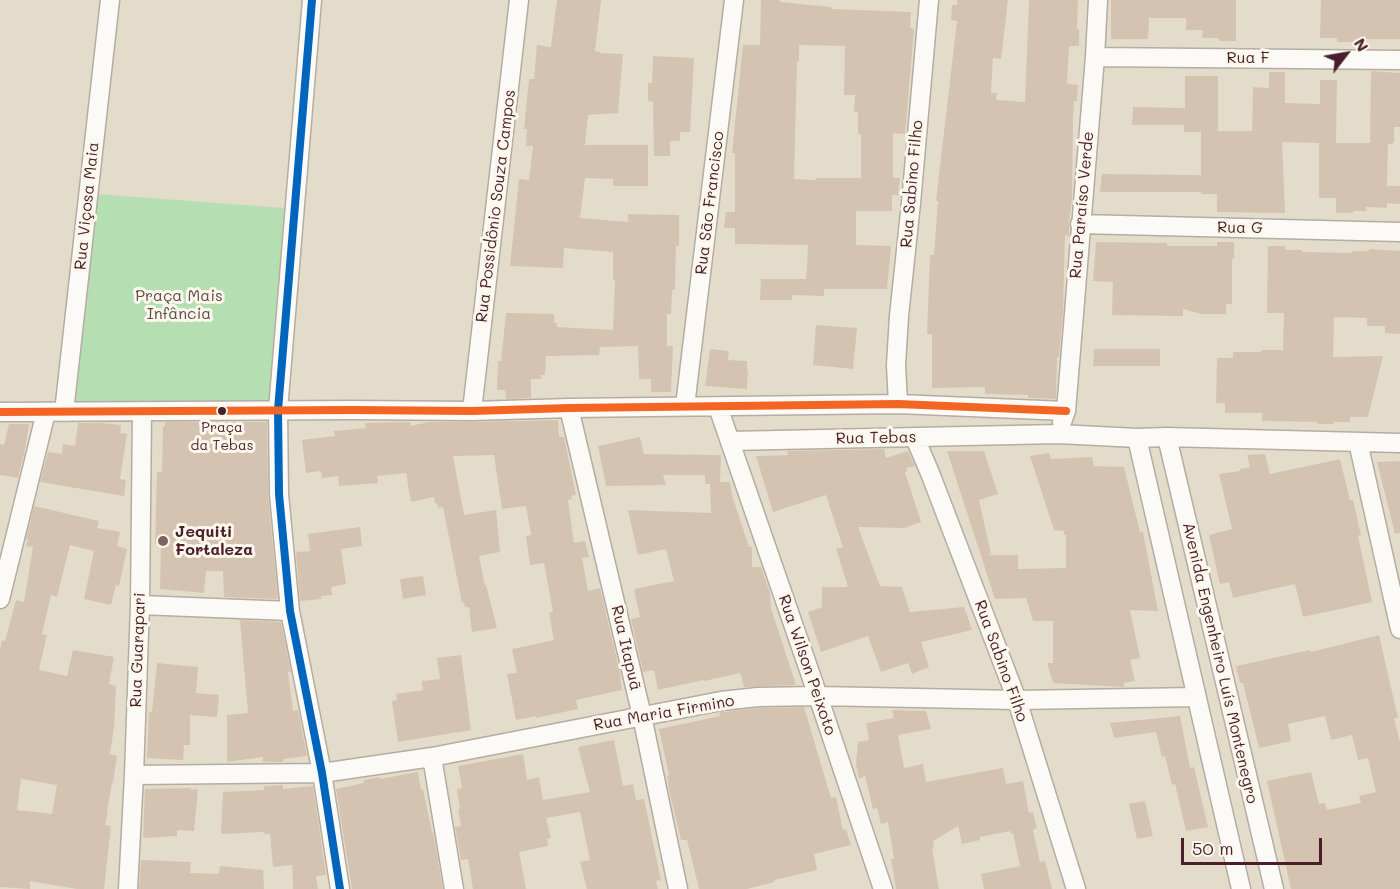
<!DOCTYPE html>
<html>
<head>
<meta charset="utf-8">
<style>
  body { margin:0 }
  #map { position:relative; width:1400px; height:889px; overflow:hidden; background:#e4dcca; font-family:Mali,sans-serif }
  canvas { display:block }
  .north { position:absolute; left:1316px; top:24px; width:60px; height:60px; -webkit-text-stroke:4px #fbf7ec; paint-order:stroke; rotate:59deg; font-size:16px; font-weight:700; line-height:24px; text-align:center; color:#4a1f2b }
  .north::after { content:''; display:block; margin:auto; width:21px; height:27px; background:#4a1f2b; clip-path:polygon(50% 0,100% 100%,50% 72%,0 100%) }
  .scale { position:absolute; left:1181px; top:838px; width:141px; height:27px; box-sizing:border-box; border:3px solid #4a1f2b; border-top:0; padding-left:8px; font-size:18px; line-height:21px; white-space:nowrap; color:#4a1f2b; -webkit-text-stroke:4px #fbf7ec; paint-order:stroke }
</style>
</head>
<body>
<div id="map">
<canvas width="1400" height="889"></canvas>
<div class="north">N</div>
<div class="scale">50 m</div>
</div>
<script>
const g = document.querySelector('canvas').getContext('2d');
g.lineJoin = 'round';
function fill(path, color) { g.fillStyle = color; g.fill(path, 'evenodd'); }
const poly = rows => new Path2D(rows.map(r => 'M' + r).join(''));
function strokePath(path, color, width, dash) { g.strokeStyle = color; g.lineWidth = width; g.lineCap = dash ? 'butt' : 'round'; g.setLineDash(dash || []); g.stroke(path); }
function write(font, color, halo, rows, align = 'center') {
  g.font = font + ' Mali,sans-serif'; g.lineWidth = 6; g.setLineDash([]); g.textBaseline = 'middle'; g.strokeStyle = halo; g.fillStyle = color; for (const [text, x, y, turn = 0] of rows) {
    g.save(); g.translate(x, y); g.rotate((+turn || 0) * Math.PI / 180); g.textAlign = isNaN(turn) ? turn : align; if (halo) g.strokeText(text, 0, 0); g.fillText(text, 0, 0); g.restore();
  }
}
fill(poly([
  [95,194,285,208,270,402,68,404]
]), '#b5deb3');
fill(poly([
  [557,0,601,0,595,51,600,52,600,53,623,54,618,113,588,115,585,145,648,145,648,186,613,186,613,179,585,178,580,218,628,222,628,214,679,215,679,246,676,246,675,290,672,290,671,314,667,314,667,346,673,346,671,392,651,392,651,379,639,379,638,346,600,347,599,355,546,356,545,375,541,375,541,379,531,379,531,398,506,399,505,390,497,390,498,361,501,361,506,313,554,314,554,322,557,323,557,327,613,330,615,280,613,280,613,252,564,248,563,268,510,266,519,179,529,180,533,146,526,146,527,129,524,129,529,79,534,79,537,45,551,47],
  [761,0,780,0,780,2,831,7,831,9,911,12,910,28,914,29,905,134,893,133,893,178,900,178,898,195,892,195,892,211,856,211,856,245,891,246,887,289,824,289,824,296,792,295,792,300,760,300,761,279,806,279,808,251,807,251,808,245,735,244,735,228,724,228,726,212,735,212,735,153,732,153,743,45,760,45],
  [799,45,845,46,844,95,855,95,854,112,858,112,858,134,861,134,861,178,816,178,816,180,794,179,797,62,799,62],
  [957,0,1008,0,1001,59,993,58,991,93,997,93,996,100,1025,102,1029,0,1078,0,1077,29,1079,29,1079,46,1069,46,1067,84,1078,85,1077,101,1074,101,1073,120,1072,199,1069,223,1069,236,1065,235,1063,311,1059,357,1057,357,1056,399,1028,398,1028,395,985,394,985,387,932,388,932,334,927,334,930,255,934,255,938,201,936,201,957,21,951,20,952,5,957,5],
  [1111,0,1236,0,1236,41,1219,41,1219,38,1202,38,1203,30,1186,30,1186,18,1149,18,1148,39,1111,39],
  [1321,0,1400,0,1400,39,1354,39,1354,42,1337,42,1337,38,1320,38],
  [653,56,694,58,690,132,680,132,680,141,670,141,670,156,654,156,653,102,648,101,648,83,652,83],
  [1371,71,1400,73,1400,127,1394,127,1394,143,1388,144,1387,186,1400,186,1400,204,1387,203,1387,208,1366,207,1366,211,1353,211,1353,213,1336,213,1336,198,1319,198,1319,143,1282,142,1285,213,1217,212,1217,194,1201,194,1201,192,1100,192,1102,174,1201,175,1201,132,1184,132,1184,125,1132,125,1133,107,1185,108,1185,76,1218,76,1218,131,1252,131,1253,87,1269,88,1269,72,1285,72,1285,103,1320,104,1320,80,1337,80,1336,143,1370,143],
  [1096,242,1167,243,1167,246,1217,246,1217,242,1234,242,1234,259,1232,259,1232,304,1226,304,1226,314,1201,314,1183,309,1183,316,1112,315,1113,282,1093,281],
  [1268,246,1285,246,1285,250,1302,250,1302,252,1352,253,1353,251,1369,251,1369,249,1400,251,1400,334,1385,333,1385,326,1367,326,1367,318,1334,317,1333,357,1383,356,1368,417,1350,417,1350,422,1334,422,1334,424,1317,424,1317,422,1262,421,1262,413,1225,413,1225,403,1216,403,1217,358,1233,358,1233,352,1261,352,1261,350,1283,350,1284,313,1267,313],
  [816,325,857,328,853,369,813,365],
  [710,349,729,351,728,360,747,361,747,370,748,370,747,389,705,386],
  [1094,349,1160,349,1160,366,1093,366],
  [558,420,559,437,564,437,576,495,571,496,572,499,568,500,574,543,585,541,589,557,582,558,588,591,600,588,621,677,620,677,622,690,576,700,578,709,536,718,536,716,516,720,507,674,517,673,512,649,554,640,549,613,553,612,544,563,530,565,526,536,531,535,526,506,502,509,494,455,453,456,464,515,496,510,500,552,479,556,485,586,486,585,497,628,472,632,469,607,465,607,464,602,462,603,443,507,438,508,437,503,435,504,434,497,411,502,406,473,377,476,378,483,339,486,338,476,322,478,321,471,306,473,302,440,335,436,334,431,366,428,365,423,410,422,410,426,429,422,472,422],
  [165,422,267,422,268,495,278,599,224,597,223,571,206,571,204,593,160,589,161,544,155,544,157,472,162,472,163,426,165,426],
  [78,423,100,423,121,425,120,433,127,434,120,479,126,480,124,496,40,482,48,452,62,454,63,444,75,446],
  [9,424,29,424,25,449,18,478,0,475,0,444,4,445],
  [640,437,644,454,721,455,720,482,730,482,732,495,749,547,752,547,752,567,761,567,770,593,771,608,796,685,744,687,740,673,704,681,704,680,658,690,654,670,643,672,631,619,640,617,634,589,674,581,666,549,638,555,628,510,711,513,710,484,705,484,705,475,663,475,666,485,606,486,598,446],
  [884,449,886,458,908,451,915,466,906,468,907,472,905,472,921,522,904,528,858,527,880,586,902,587,910,612,964,607,972,630,921,642,929,667,912,674,908,663,881,672,868,636,821,652,808,612,822,607,822,587,848,587,836,548,843,548,826,495,773,512,756,456,788,455,787,451],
  [947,451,984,451,998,494,979,500,991,554,988,555,1018,555,1018,569,1066,568,1066,535,1064,535,1064,531,1054,530,1030,456,1049,453,1051,459,1092,457,1094,466,1124,467,1140,532,1143,532,1158,611,1130,610,1140,658,1130,660,1135,681,1124,683,1124,687,1053,683,1047,663,1053,663,1053,621,1033,621,1026,598,995,599],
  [1265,454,1270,474,1340,459,1350,500,1353,500,1361,535,1358,536,1372,602,1303,617,1295,584,1233,598,1229,582,1220,584,1209,535,1232,529,1219,474,1240,471,1240,469,1250,467,1247,455],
  [1400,461,1400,533,1395,534,1377,462],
  [34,506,99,521,97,528,120,532,117,546,127,549,119,586,116,585,111,605,84,599,94,551,70,545,57,597,51,595,42,634,47,635,39,670,67,676,73,650,114,657,109,684,116,686,114,727,110,754,117,756,113,783,112,783,107,811,108,812,105,825,111,826,104,889,77,889,30,881,30,889,0,887,0,650,2,640,5,641,16,600,24,602,33,547,26,546,28,539,26,539],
  [21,779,57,785,52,814,17,810],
  [360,527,362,546,341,549,346,584,331,587,332,595,321,596,321,599,300,601,296,552,310,551,308,534],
  [423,576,426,595,403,599,400,579],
  [240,620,281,622,291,672,288,672,293,711,298,710,307,756,283,759,283,762,263,762,263,757,227,762,227,715,248,713],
  [1379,635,1398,718,1394,718,1400,742,1400,889,1291,889,1267,781,1311,772,1319,804,1325,803,1327,810,1361,803,1359,796,1376,792,1368,758,1358,760,1352,735,1331,740,1325,716,1288,724,1291,741,1259,748,1243,683,1240,683,1236,666,1310,650,1311,652],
  [461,655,471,730,398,742,392,701,397,700,396,694,423,690,422,681,440,679,437,658],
  [157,663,198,667,196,693,219,695,217,717,190,715,190,745,184,745,183,760,147,758,149,712,152,712],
  [804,707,831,798,836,797,843,830,846,829,851,845,814,854,817,870,774,880,774,882,747,889,699,889,687,840,681,840,670,794,667,776,669,775,659,729,720,716,719,713,723,712,759,708],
  [892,710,926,711,931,729,898,735,904,768,923,764,926,782,1003,768,1006,784,1023,781,1029,813,1033,812,1037,828,1033,830,1040,862,1045,861,1052,889,984,889,981,874,1020,866,1013,833,1011,834,1010,831,980,837,980,840,962,844,958,826,933,841,934,848,932,849,939,889,896,889,891,859,894,859,888,822,881,824,877,808,873,809,865,776,859,779,856,764,858,742,869,740,866,723,894,718],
  [1180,716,1190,768,1194,767,1208,827,1186,831,1175,784,1172,785,1165,756,1162,757,1156,732,1114,738,1110,723],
  [614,740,623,786,633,784,636,800,644,799,661,880,656,881,658,889,587,889,580,862,590,860,580,812,546,818,551,838,547,839,548,846,519,852,526,889,473,889,468,859,461,860,455,827,461,826,458,809,460,809,457,789,462,788,458,766,523,754,527,780,539,777,543,800,590,792,578,747],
  [418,772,421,790,423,789,432,832,433,832,443,889,352,889,336,789,364,783,364,780,379,777,380,779],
  [283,785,283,789,313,786,326,875,316,876,318,889,293,889,292,865,273,867,270,834,264,834,264,832,222,834,221,832,223,792,264,790,264,786],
  [191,788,191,790,198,789,194,831,177,830,177,836,143,838,145,789],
  [1145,801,1153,836,1137,839,1129,804],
  [141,860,191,862,190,873,219,874,220,866,263,870,264,889,139,889]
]), '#d5c3b2');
const street = poly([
  [312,0,278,410,279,494,290,611,322,773,340,889],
  [1095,57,1400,60],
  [1080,224,1400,232],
  [898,404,896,365,899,316,911,203,929,0],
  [685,406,734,0],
  [718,407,818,696,883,889],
  [569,408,642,716,678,889],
  [472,411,519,0],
  [0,412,352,410,472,411,569,408,898,404,1066,411],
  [64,412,110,0],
  [1062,422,1066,411,1095,57,1098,0],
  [1167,437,1274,889],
  [915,438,930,473,1017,700,1076,889],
  [1137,438,1241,889],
  [730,441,1059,434,1137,438,1167,437,1400,443],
  [1358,442,1400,629],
  [0,599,46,412],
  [140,605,290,611],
  [432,757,454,889],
  [134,775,322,773,432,757,721,701,758,697,818,696,1017,700,1197,697],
  [128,889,134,775,140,605,142,411]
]);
strokePath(street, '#b5aca2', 21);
strokePath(street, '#fbfaf7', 18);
strokePath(poly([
  [312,0,278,410,279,494,290,611,322,773,340,889]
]), '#0065bd', 8);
strokePath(poly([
  [0,412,352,410,472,411,569,408,898,404,1066,411]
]), '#f26522', 8);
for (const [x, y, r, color] of [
  [222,411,5,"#4a1f2b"],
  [163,541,6,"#806163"]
]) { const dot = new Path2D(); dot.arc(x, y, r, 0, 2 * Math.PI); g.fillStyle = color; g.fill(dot); strokePath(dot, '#fbf7ec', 2); }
write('14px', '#4a1f2b', '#fbf7ec', [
  ["Praça",222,428],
  ["da Tebas",222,446]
]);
write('16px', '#4a1f2b', '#fbf7ec', [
  ["Rua F",1248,58],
  ["Rua Sabino Filho",912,184,-85],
  ["Rua São Francisco",710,203,-83],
  ["Rua Paraíso Verde",1082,205,-85],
  ["Rua Viçosa Maia",87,206,-84],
  ["Rua Possidônio Souza Campos",496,206,-83],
  ["Rua G",1240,228,1],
  ["Rua Tebas",876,438,-1],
  ["Rua Itapuã",626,648,77],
  ["Rua Guarapari",138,650,-88],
  ["Rua Sabino Filho",1001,661,70],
  ["Avenida Engenheiro Luís Montenegro",1220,663,77],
  ["Rua Wilson Peixoto",807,665,71],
  ["Rua Maria Firmino",664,713,-10]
]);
write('16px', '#5b4f48', '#fbf7ec', [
  ["Praça Mais",179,296],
  ["Infância",179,314]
]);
write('bold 16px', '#4a1f2b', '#fbf7ec', [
  ["Jequiti",175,532],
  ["Fortaleza",175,550]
], 'left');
</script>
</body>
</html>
